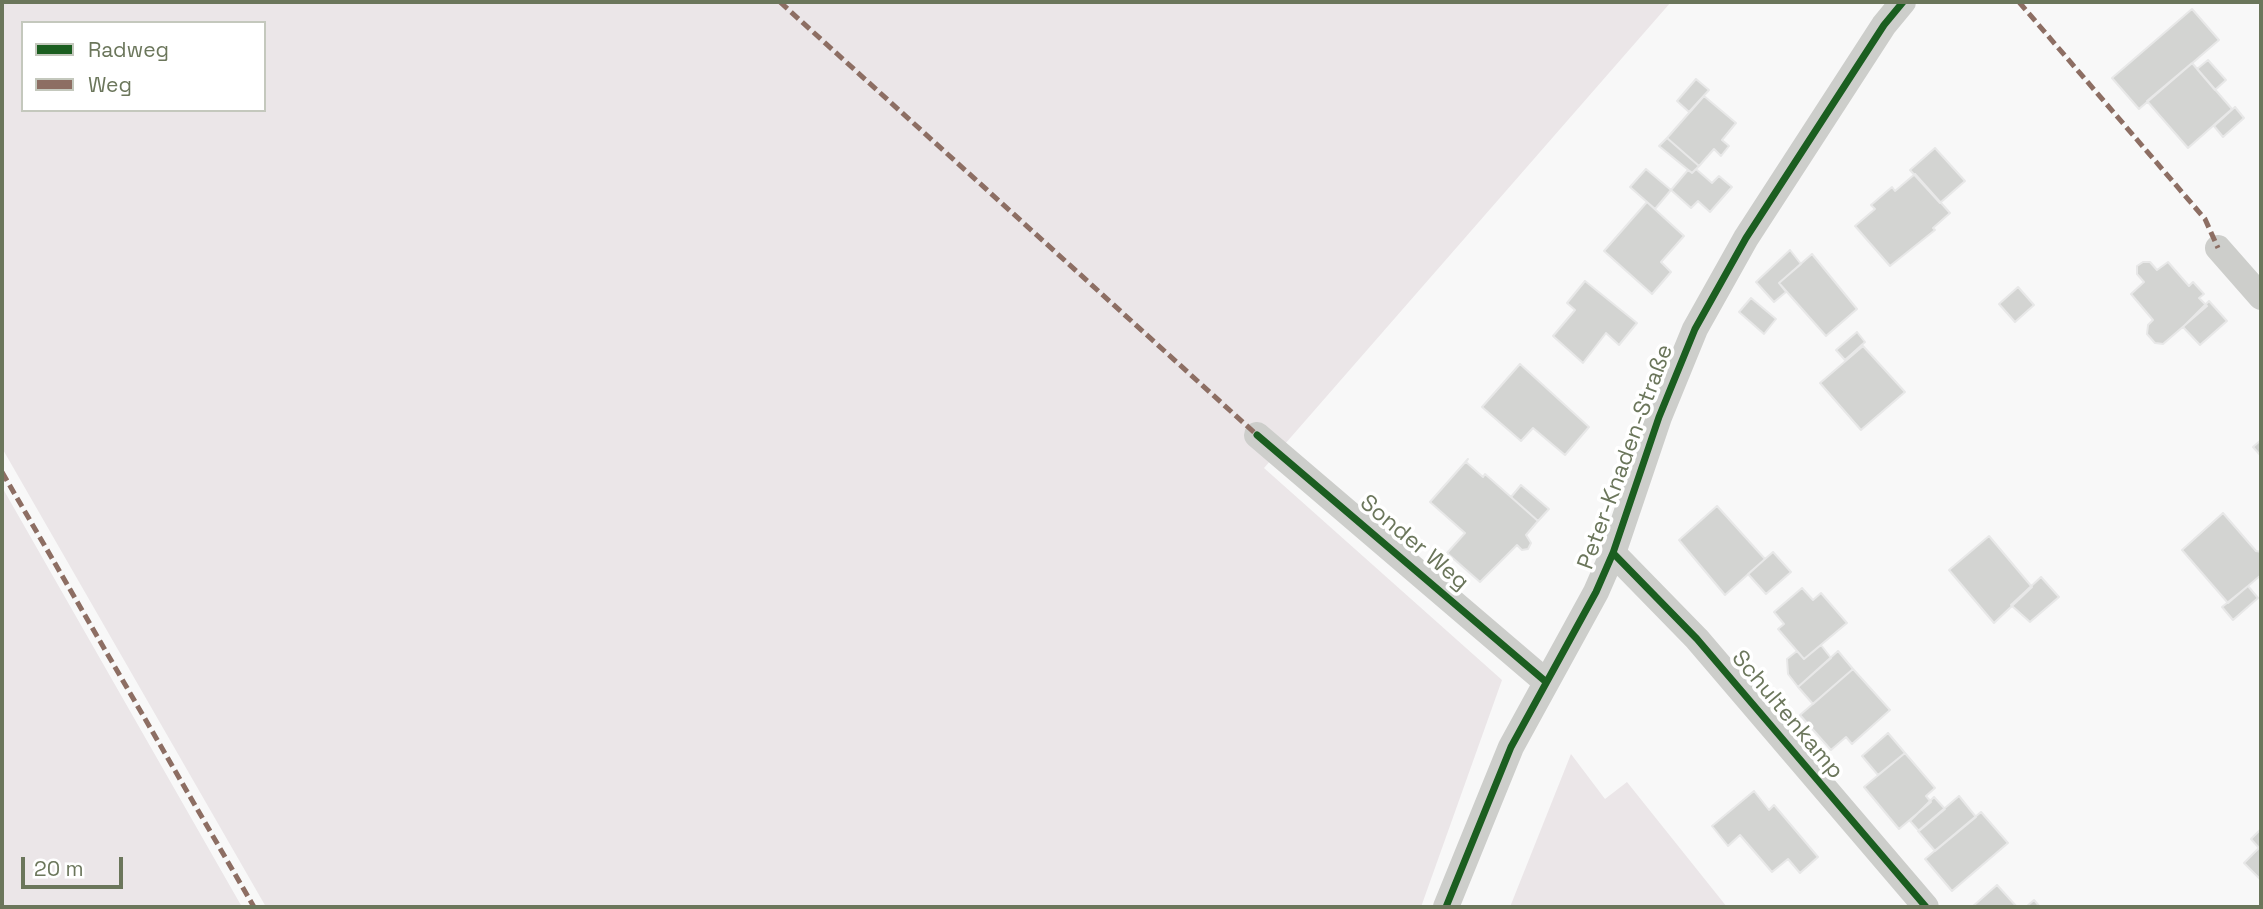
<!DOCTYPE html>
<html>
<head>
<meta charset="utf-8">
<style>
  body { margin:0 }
  #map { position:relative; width:2263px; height:909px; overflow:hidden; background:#f8f8f8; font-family:"Space Grotesk",sans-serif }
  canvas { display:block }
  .frame { position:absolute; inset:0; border:4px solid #6b765b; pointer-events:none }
  .legend { position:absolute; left:21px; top:21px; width:245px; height:91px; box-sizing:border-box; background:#fff; border:2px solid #c4c8bd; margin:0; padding:9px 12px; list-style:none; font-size:21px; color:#6b765b }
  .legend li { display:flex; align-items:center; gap:14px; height:35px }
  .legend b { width:35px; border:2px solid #c4c8bd }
  .scale { position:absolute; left:21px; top:857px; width:102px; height:32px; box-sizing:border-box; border:4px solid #6b765b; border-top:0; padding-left:9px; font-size:21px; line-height:24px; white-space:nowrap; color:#6b765b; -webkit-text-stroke:5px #fff; paint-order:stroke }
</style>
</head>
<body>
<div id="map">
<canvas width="2263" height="909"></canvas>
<div class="frame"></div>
<ul class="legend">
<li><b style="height:9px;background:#1b5e20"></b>Radweg</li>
<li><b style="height:9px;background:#8d6e63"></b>Weg</li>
</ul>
<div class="scale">20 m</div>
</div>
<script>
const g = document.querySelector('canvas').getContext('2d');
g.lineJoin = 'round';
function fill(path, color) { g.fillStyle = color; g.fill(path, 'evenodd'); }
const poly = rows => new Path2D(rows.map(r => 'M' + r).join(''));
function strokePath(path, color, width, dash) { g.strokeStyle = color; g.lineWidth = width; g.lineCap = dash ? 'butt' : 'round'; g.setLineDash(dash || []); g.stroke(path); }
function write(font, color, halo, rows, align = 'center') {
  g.font = font + ' "Space Grotesk",sans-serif'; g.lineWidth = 7; g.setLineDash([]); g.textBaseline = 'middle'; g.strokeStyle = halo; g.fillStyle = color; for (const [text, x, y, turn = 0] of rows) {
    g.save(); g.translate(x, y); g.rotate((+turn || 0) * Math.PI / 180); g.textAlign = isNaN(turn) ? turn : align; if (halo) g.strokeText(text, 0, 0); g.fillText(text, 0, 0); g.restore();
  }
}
fill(poly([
  [2,2,1671,2,1264,468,1502,680,1421,907,266,907,2,448],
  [23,23,264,23,264,110,23,110],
  [2,487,242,907,2,907],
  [1571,754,1605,799,1627,782,1727,907,1510,907]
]), '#ebe6e8');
const building = poly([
  [2192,9,2219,40,2139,109,2112,78,2192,9],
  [2208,60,2226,80,2215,90,2197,69,2208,60],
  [2192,63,2232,109,2188,148,2147,101,2192,63],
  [1696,79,1709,90,1689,112,1677,101,1696,79],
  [1704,96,1736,123,1722,140,1729,146,1721,156,1714,149,1699,166,1667,138,1704,96],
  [2235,107,2244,118,2223,137,2214,126,2235,107],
  [1667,138,1699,166,1692,173,1659,146,1667,138],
  [1935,148,1965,181,1940,203,1910,170,1935,148],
  [1646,169,1671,190,1655,209,1630,187,1646,169],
  [1696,169,1712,183,1719,176,1732,187,1710,212,1698,201,1691,208,1671,190,1688,170,1692,173,1696,169],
  [1915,174,1950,213,1933,228,1935,230,1890,266,1855,226,1875,209,1871,205,1892,187,1895,191,1915,174],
  [1647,202,1684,236,1661,262,1671,272,1652,294,1604,251,1647,202],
  [1790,250,1801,264,1779,283,1786,292,1774,302,1756,282,1790,250],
  [1812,254,1857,309,1826,336,1779,283,1812,254],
  [2143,262,2150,262,2157,270,2168,262,2189,286,2193,282,2204,294,2199,298,2207,306,2163,344,2155,343,2147,334,2148,325,2153,320,2131,294,2144,282,2137,274,2137,266,2143,262],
  [1585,281,1637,323,1619,345,1606,333,1583,363,1553,336,1575,310,1567,303,1585,281],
  [2018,287,2034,305,2015,322,1999,304,2018,287],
  [1751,298,1776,319,1764,334,1739,312,1751,298],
  [2209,301,2227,321,2200,345,2183,327,2209,301],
  [1857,332,1865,342,1845,360,1836,350,1857,332],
  [1863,346,1905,392,1861,430,1820,383,1863,346],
  [1520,364,1589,427,1565,455,1533,428,1521,441,1482,407,1520,364],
  [2261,440,2261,456,2253,447,2261,440],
  [1468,459,1466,462,1483,477,1485,474,1538,521,1526,535,1531,543,1528,549,1522,550,1517,545,1480,582,1447,553,1465,533,1430,502,1468,459],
  [1521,485,1549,509,1538,521,1511,497,1521,485],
  [1717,506,1765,559,1725,595,1679,540,1717,506],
  [2223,513,2256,551,2261,552,2261,575,2228,603,2182,550,2223,513],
  [1989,536,2032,587,1994,623,1949,570,1989,536],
  [1773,552,1791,572,1766,594,1748,574,1773,552],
  [2041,577,2059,597,2030,622,2011,605,2041,577],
  [2248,586,2258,598,2233,620,2222,607,2248,586],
  [1802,588,1813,600,1821,593,1847,623,1804,659,1778,629,1784,624,1774,612,1802,588],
  [1821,645,1831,658,1798,687,1788,674,1787,659,1797,651,1804,659,1821,645],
  [1838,651,1853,669,1813,704,1798,687,1838,651],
  [1853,669,1890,710,1852,744,1846,737,1831,750,1800,715,1853,669],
  [1888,733,1905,753,1878,775,1862,756,1888,733],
  [1905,753,1935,788,1926,796,1931,802,1899,829,1864,787,1905,753],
  [1754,791,1769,810,1774,805,1818,857,1800,873,1788,859,1772,872,1740,835,1728,846,1712,826,1754,791],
  [1959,796,1976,817,1935,851,1918,831,1959,796],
  [1934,797,1945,809,1919,831,1910,821,1934,797],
  [1981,812,2008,843,1952,891,1925,859,1981,812],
  [2261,829,2261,880,2244,863,2259,848,2251,839,2261,829],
  [1997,885,2017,907,1972,907,1997,885],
  [2034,900,2040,907,2026,907,2034,900]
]);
fill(building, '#d3d4d2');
strokePath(building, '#e8e8e8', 2);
strokePath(poly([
  [2218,248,2261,297],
  [1257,435,1545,681],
  [1613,553,1697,639,1926,907],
  [1446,907,1511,747,1596,592,1613,553,1659,417,1695,329,1746,238,1884,25,1903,2]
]), '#cdcecb', 26);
strokePath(poly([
  [780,2,1257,435],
  [2019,2,2205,219,2218,248],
  [2,472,254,907]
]), '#8d6e63', 5, [10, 5]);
strokePath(poly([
  [1257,435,1545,681],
  [1613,553,1697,639,1926,907],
  [1446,907,1511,747,1596,592,1613,553,1659,417,1695,329,1746,238,1884,25,1903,2]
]), '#1b5e20', 7);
write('23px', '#6b765b', '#fff', [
  ["Peter-Knaden-Straße",1626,457,-70],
  ["Sonder Weg",1414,543,40],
  ["Schultenkamp",1787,715,50]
]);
</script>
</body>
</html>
